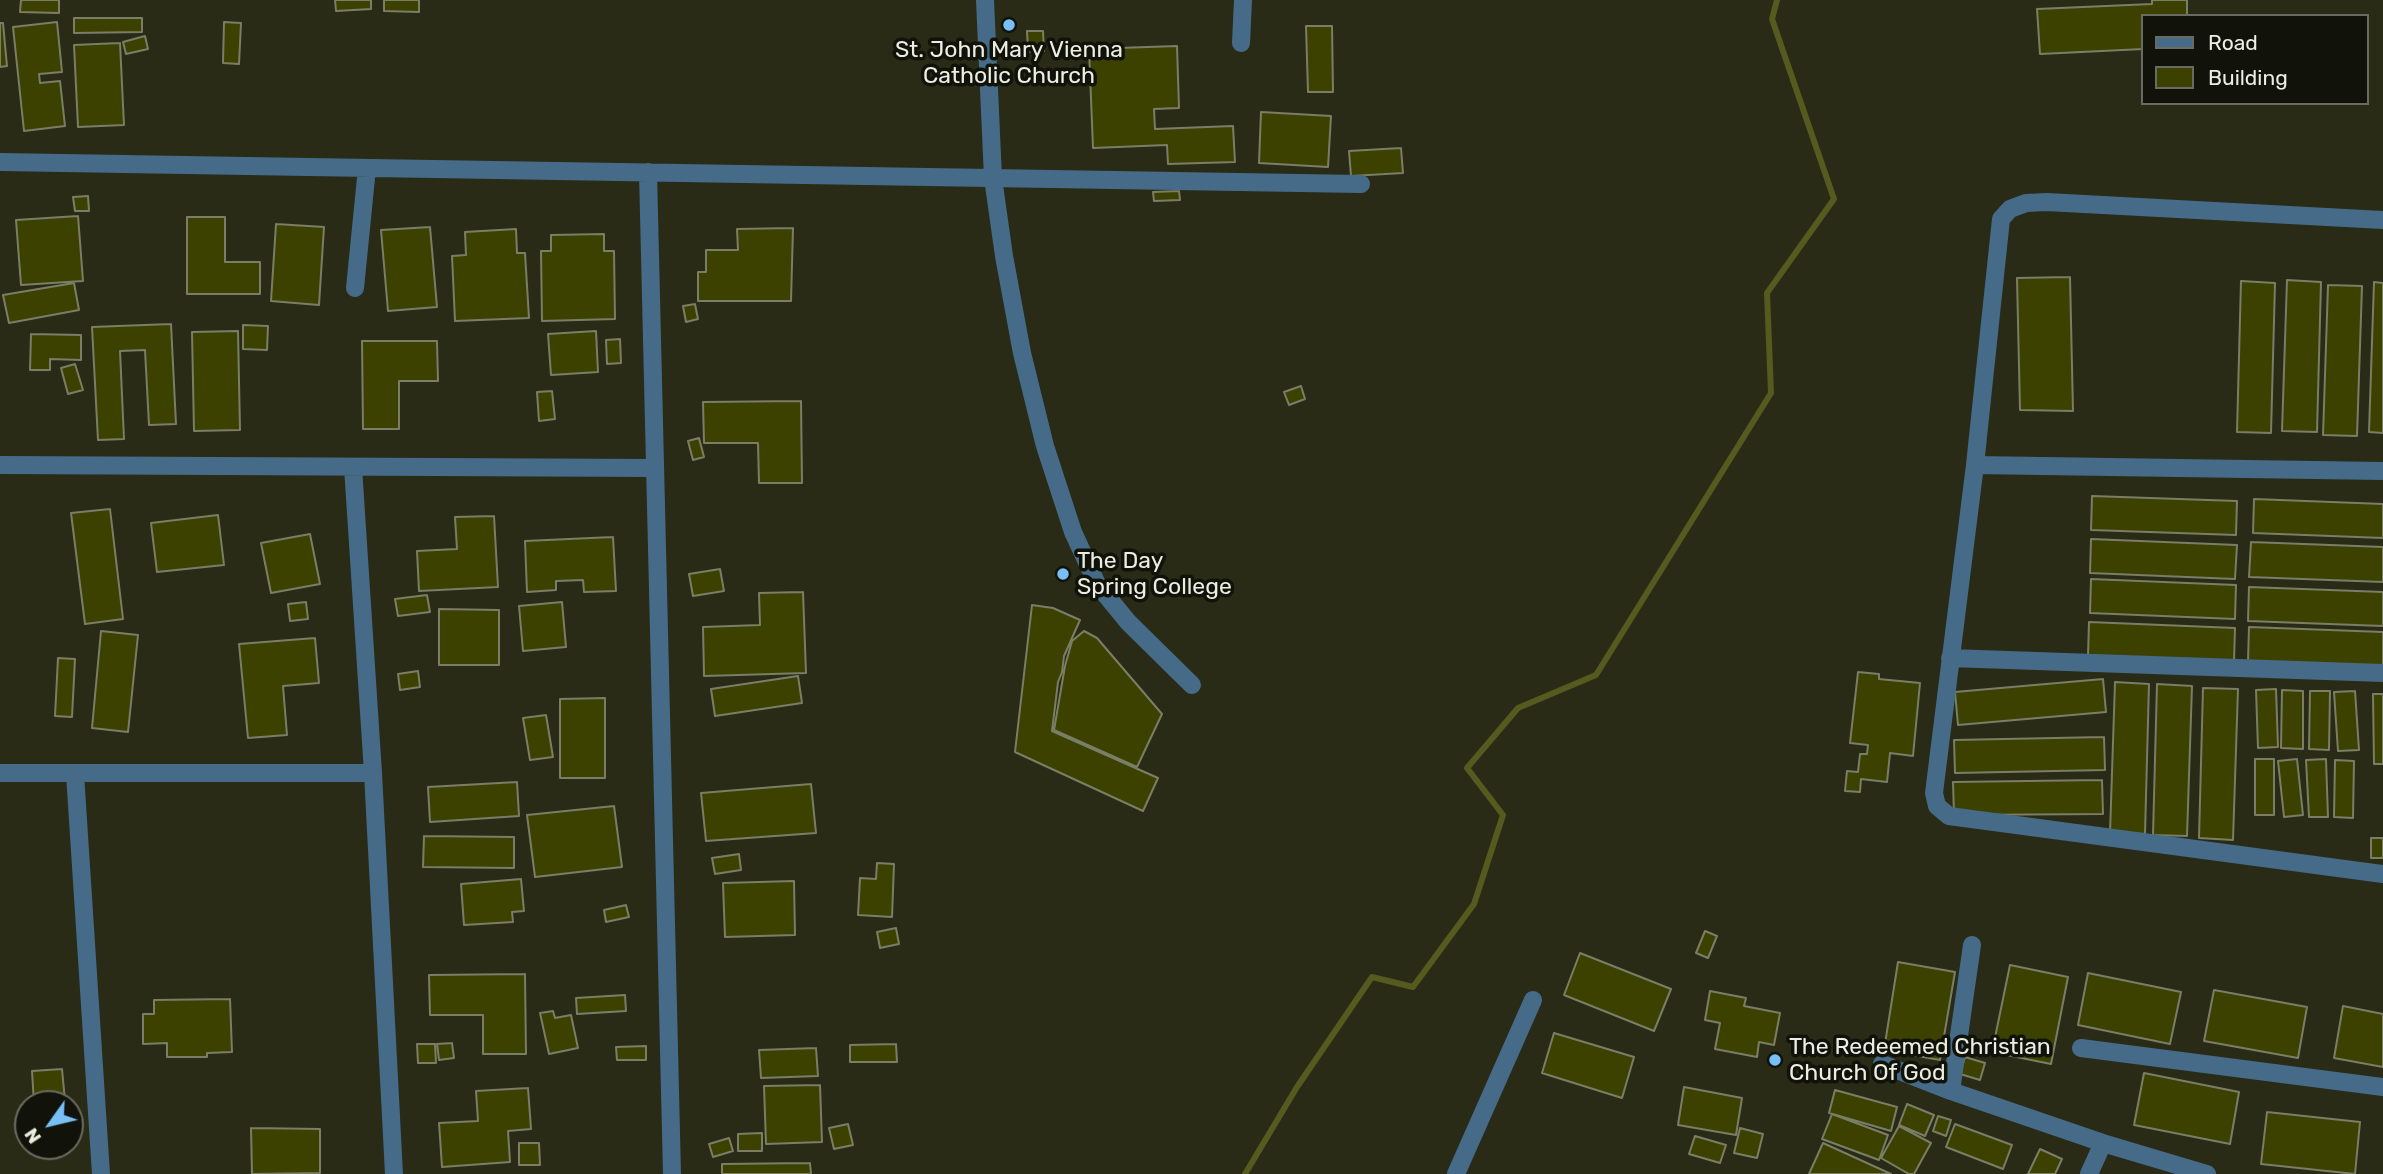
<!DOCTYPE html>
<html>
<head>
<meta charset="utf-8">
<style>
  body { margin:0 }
  #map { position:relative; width:2383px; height:1174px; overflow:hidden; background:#292b16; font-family:Rubik,sans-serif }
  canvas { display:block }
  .legend { position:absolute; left:2141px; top:14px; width:228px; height:91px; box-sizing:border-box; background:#11130a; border:2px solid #696b60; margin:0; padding:9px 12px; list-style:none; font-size:21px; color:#eceee1 }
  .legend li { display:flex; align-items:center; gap:14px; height:35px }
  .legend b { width:35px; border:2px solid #696b60 }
  .north { position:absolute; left:14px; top:1090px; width:70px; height:70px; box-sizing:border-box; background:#11130a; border:2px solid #696b60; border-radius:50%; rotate:236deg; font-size:19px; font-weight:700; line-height:28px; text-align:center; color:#eceee1 }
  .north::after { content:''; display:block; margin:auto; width:24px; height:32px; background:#78bff8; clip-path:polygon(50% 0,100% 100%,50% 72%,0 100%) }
</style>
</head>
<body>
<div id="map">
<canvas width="2383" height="1174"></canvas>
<ul class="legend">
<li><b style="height:9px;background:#466b89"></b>Road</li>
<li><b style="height:19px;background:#3c4100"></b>Building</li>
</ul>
<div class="north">N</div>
</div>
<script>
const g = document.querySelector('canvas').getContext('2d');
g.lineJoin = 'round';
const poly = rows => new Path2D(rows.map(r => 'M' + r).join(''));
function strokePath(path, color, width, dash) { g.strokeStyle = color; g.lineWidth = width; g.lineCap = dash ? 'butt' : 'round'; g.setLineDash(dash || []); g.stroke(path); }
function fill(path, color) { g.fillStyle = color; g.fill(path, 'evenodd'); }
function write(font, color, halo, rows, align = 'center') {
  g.font = font + ' Rubik,sans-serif'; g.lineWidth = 7; g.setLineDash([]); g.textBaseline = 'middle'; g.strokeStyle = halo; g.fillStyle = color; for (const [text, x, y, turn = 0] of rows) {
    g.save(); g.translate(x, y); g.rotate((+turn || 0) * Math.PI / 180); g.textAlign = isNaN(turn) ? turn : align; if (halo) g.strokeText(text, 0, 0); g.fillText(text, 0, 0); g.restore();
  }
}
strokePath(poly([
  [1245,1174,1297,1087,1372,977,1413,987,1474,904,1503,815,1467,768,1518,708,1596,675,1771,393,1767,293,1834,199,1772,19,1777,0]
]), '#555a1f', 6);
const building = poly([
  [21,0,59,0,59,13,20,12,21,0],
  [335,0,371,0,371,9,336,11,335,0],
  [384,0,419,0,419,12,384,11,384,0],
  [2152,0,2187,0,2187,16,2143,16,2143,49,2040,54,2037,9,2152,4,2152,0],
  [74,18,142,18,142,32,74,33,74,18],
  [57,22,62,72,39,74,40,83,60,81,65,126,24,131,13,27,57,22],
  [224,22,241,23,239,64,223,63,224,22],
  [0,23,3,23,7,66,0,67,0,23],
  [1306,26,1332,26,1333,92,1308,92,1306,26],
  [1027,31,1043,31,1044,51,1028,52,1027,31],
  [145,36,148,49,126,54,123,42,145,36],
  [120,43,124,125,78,127,74,45,120,43],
  [1177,46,1179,108,1154,109,1155,129,1233,126,1235,162,1168,164,1167,145,1093,148,1089,49,1177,46],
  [1261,112,1331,116,1328,167,1259,163,1261,112],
  [1401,148,1403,173,1351,176,1349,151,1401,148],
  [1179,191,1180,200,1154,201,1153,192,1179,191],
  [88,196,89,211,75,211,73,197,88,196],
  [78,216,83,281,21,285,16,220,78,216],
  [187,217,225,217,225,262,260,262,260,294,187,294,187,217],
  [276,224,324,227,319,305,271,301,276,224],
  [430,227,437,307,388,311,381,230,430,227],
  [793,228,791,301,698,301,698,272,706,272,706,250,738,250,737,229,793,228],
  [516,229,517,253,525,253,529,318,455,321,452,256,466,255,465,232,516,229],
  [604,234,604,251,614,251,615,319,542,321,541,251,551,251,551,235,604,234],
  [2070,277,2073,411,2020,410,2017,278,2070,277],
  [2287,280,2321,282,2317,432,2282,431,2287,280],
  [2241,281,2275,283,2271,433,2237,432,2241,281],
  [2374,282,2383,283,2383,433,2369,432,2374,282],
  [74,283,79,310,9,323,3,295,74,283],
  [2328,285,2362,286,2357,436,2323,435,2328,285],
  [695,304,698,319,686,322,683,306,695,304],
  [171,324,176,424,149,425,145,350,120,351,124,439,98,440,92,327,171,324],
  [243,325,268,326,267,350,243,349,243,325],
  [238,331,240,430,194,431,192,332,238,331],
  [596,331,598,372,551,375,548,334,596,331],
  [31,334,81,335,81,360,50,359,50,370,30,370,31,334],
  [620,339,621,363,607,364,606,340,620,339],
  [362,341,437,341,438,381,399,381,399,429,363,429,362,341],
  [75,364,83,390,68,394,61,368,75,364],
  [1301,386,1305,399,1289,405,1284,392,1301,386],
  [552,391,555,419,539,421,537,392,552,391],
  [801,401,802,483,759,483,758,443,704,443,703,402,801,401],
  [699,438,704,457,693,460,688,441,699,438],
  [2092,496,2237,501,2236,535,2091,530,2092,496],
  [2254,499,2383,504,2383,538,2253,533,2254,499],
  [110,509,123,619,85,624,71,513,110,509],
  [218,515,224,565,157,572,151,523,218,515],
  [494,516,498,587,419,591,417,551,457,549,455,517,494,516],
  [310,534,320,584,271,593,261,543,310,534],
  [613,537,616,591,584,592,583,580,556,581,556,590,527,592,525,541,613,537],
  [2091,539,2237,545,2235,579,2090,573,2091,539],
  [2251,542,2383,547,2383,582,2249,577,2251,542],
  [720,569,724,591,693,596,689,574,720,569],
  [2091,579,2236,585,2235,619,2090,613,2091,579],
  [2249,587,2383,592,2383,626,2248,621,2249,587],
  [803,592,806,673,704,676,703,627,760,625,759,593,803,592],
  [427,595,430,612,398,616,395,599,427,595],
  [306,602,308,619,290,621,288,604,306,602],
  [562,602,566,647,523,651,519,606,562,602],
  [1032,605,1053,608,1080,620,1064,656,1062,672,1058,682,1052,731,1158,778,1143,811,1015,752,1032,605],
  [439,609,499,610,499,665,439,665,439,609],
  [2089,622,2235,628,2234,662,2088,656,2089,622],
  [2249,627,2383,632,2383,667,2248,661,2249,627],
  [101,631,138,635,128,732,92,728,101,631],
  [1084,631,1097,638,1162,714,1137,767,1054,730,1065,666,1072,641,1084,631],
  [315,638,319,683,283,686,287,735,248,738,239,644,315,638],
  [58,658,75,659,72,717,55,716,58,658],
  [418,671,420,687,400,690,398,674,418,671],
  [1858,672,1879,674,1879,679,1920,683,1913,756,1890,753,1887,782,1861,779,1860,792,1845,791,1847,771,1858,772,1860,754,1867,754,1868,745,1850,743,1858,672],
  [798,676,802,703,715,716,711,689,798,676],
  [2103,679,2106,712,1958,725,1955,692,2103,679],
  [2115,682,2149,684,2145,834,2110,833,2115,682],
  [2157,684,2192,686,2187,836,2153,835,2157,684],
  [2203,688,2238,689,2233,840,2199,838,2203,688],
  [2276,689,2278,747,2258,748,2256,690,2276,689],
  [2282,690,2303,691,2303,749,2281,748,2282,690],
  [2310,691,2330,691,2329,750,2309,749,2310,691],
  [2355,691,2359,750,2338,751,2334,692,2355,691],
  [2373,694,2383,694,2383,764,2374,764,2373,694],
  [605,698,605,778,560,778,560,699,605,698],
  [546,715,553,757,530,760,523,718,546,715],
  [2104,737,2105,770,1955,773,1954,740,2104,737],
  [2255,759,2274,759,2274,815,2255,815,2255,759],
  [2297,759,2303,815,2284,817,2278,761,2297,759],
  [2326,759,2328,817,2309,817,2306,760,2326,759],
  [2335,760,2354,761,2353,818,2334,817,2335,760],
  [2102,780,2103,814,1954,815,1953,782,2102,780],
  [517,782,519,816,430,822,428,787,517,782],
  [811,784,816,833,706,841,701,793,811,784],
  [614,806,622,867,535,877,527,815,614,806],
  [424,836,514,837,514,868,423,867,424,836],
  [2371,838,2383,838,2383,858,2371,858,2371,838],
  [739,854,741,870,715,874,712,858,739,854],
  [877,863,894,864,892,917,858,915,860,878,876,879,877,863],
  [521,879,524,911,512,912,513,922,464,925,461,884,521,879],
  [794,881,795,935,725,937,723,883,794,881],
  [626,905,629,917,606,922,604,910,626,905],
  [896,928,899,944,880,948,877,932,896,928],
  [1705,931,1717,936,1708,958,1696,953,1705,931],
  [1580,953,1671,989,1654,1031,1564,995,1580,953],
  [1898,962,1955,972,1940,1060,1884,1050,1898,962],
  [2010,965,2068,977,2051,1064,1992,1052,2010,965],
  [2088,973,2181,992,2170,1044,2078,1025,2088,973],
  [525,974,526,1054,483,1054,483,1015,430,1015,429,975,525,974],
  [2214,990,2307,1007,2298,1058,2204,1041,2214,990],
  [1710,991,1746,998,1744,1006,1780,1013,1774,1045,1759,1042,1757,1057,1715,1049,1720,1023,1705,1020,1710,991],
  [625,995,626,1011,577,1014,576,998,625,995],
  [230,999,232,1052,207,1053,207,1057,167,1057,167,1043,143,1044,143,1014,154,1014,154,1000,230,999],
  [2343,1006,2383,1014,2383,1067,2334,1058,2343,1006],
  [553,1011,555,1018,571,1015,578,1048,549,1054,540,1013,553,1011],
  [1554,1033,1634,1057,1622,1098,1542,1073,1554,1033],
  [452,1043,454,1058,439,1060,437,1044,452,1043],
  [417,1044,435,1044,436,1063,418,1063,417,1044],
  [896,1044,897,1062,850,1062,850,1045,896,1044],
  [646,1046,646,1060,617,1060,616,1047,646,1046],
  [816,1048,818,1076,761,1078,759,1050,816,1048],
  [1965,1057,1985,1063,1980,1080,1960,1074,1965,1057],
  [62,1069,65,1101,34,1103,32,1071,62,1069],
  [2144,1073,2239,1092,2230,1144,2134,1125,2144,1073],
  [820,1085,822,1142,766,1144,764,1086,820,1085],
  [1684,1087,1742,1098,1736,1135,1678,1125,1684,1087],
  [528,1088,531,1129,508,1131,510,1162,442,1167,439,1123,478,1121,476,1091,528,1088],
  [1835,1090,1897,1107,1891,1131,1829,1113,1835,1090],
  [1907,1104,1934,1115,1925,1136,1899,1125,1907,1104],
  [2267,1112,2360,1122,2355,1174,2261,1164,2267,1112],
  [1832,1114,1888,1135,1879,1160,1822,1139,1832,1114],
  [1938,1116,1951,1120,1946,1136,1933,1131,1938,1116],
  [848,1124,853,1145,834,1149,829,1128,848,1124],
  [1955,1124,2012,1145,2003,1169,1946,1147,1955,1124],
  [1899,1126,1931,1143,1914,1174,1909,1174,1881,1158,1899,1126],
  [251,1128,320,1129,320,1173,252,1174,251,1128],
  [1740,1128,1763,1134,1757,1158,1734,1153,1740,1128],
  [762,1133,762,1151,738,1151,738,1134,762,1133],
  [1695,1136,1726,1145,1720,1163,1689,1154,1695,1136],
  [729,1138,733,1151,713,1157,709,1144,729,1138],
  [519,1143,539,1143,540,1165,519,1165,519,1143],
  [1823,1143,1891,1174,1809,1174,1823,1143],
  [2040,1149,2062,1159,2055,1174,2028,1174,2040,1149],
  [810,1163,811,1174,722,1174,722,1164,810,1163]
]);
fill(building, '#3c4100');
strokePath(building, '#7a7e66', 2);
strokePath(poly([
  [985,0,993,178,1004,256,1022,353,1045,446,1073,532,1097,584,1128,622,1192,685],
  [1241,43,1243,0],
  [0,162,1361,184],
  [648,172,672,1174],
  [2383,220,2047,202,2026,203,2010,209,2001,219,1975,465,1934,793,1937,806,1949,816,2383,874],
  [355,288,367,168],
  [0,465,653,468],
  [1975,465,2383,471],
  [353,467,373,773,394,1174],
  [1950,658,2383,673],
  [0,773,373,773],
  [75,774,101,1174],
  [2081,1048,2383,1087],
  [1882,1064,1951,1091,2103,1143,2207,1174],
  [1951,1091,1972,945],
  [1456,1174,1533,1000],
  [2089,1174,2103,1143]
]), '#466b89', 18);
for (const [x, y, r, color] of [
  [1009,25,7,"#78bff8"],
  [1063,574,7,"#78bff8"],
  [1775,1060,7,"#78bff8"]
]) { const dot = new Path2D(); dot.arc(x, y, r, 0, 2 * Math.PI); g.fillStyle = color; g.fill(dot); strokePath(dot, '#11130a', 2.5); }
write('23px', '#eceee1', '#11130a', [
  ["St. John Mary Vienna",1009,50,"center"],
  ["Catholic Church",1009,76,"center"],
  ["The Day",1077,561],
  ["Spring College",1077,587],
  ["The Redeemed Christian",1789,1047],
  ["Church Of God",1789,1073]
], 'left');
</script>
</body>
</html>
